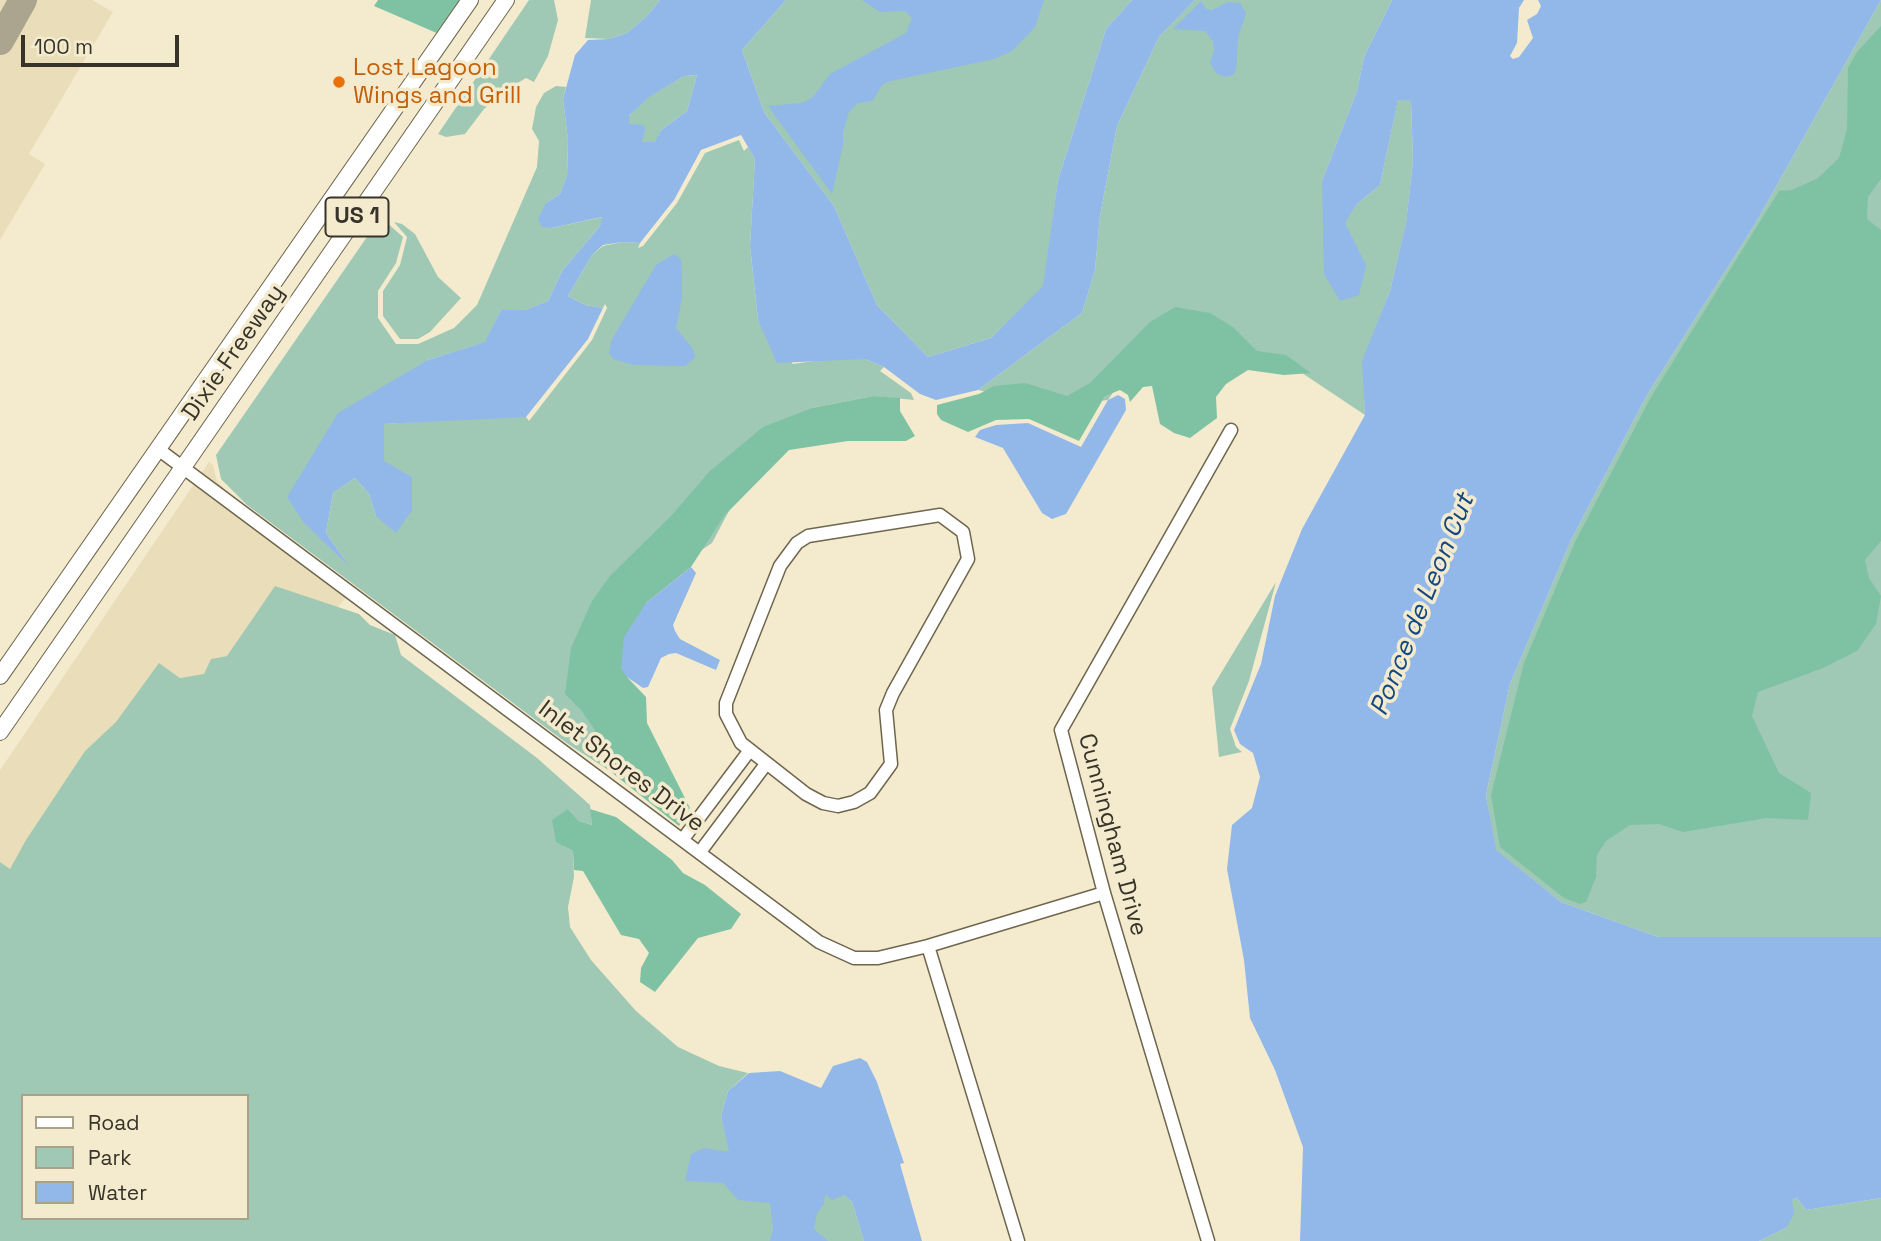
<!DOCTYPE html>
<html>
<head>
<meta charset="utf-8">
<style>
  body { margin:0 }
  #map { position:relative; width:1881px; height:1241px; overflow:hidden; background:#f4ebcf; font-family:"Space Grotesk",sans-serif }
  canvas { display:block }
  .legend { position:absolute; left:21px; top:1094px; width:228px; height:126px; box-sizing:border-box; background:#f4ebcf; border:2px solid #a8a18c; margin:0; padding:9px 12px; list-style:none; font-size:21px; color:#373328 }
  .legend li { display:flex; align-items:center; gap:14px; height:35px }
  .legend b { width:35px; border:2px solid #a8a18c }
  .scale { position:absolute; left:21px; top:35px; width:158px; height:32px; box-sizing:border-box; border:4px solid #373328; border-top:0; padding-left:9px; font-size:21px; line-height:24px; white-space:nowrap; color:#373328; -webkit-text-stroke:5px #f4ebcf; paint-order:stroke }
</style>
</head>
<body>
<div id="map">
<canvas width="1881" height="1241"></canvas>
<ul class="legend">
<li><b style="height:9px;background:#fff"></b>Road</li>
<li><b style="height:19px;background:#9fc9b4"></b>Park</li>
<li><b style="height:19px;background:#91b8e9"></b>Water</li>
</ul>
<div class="scale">100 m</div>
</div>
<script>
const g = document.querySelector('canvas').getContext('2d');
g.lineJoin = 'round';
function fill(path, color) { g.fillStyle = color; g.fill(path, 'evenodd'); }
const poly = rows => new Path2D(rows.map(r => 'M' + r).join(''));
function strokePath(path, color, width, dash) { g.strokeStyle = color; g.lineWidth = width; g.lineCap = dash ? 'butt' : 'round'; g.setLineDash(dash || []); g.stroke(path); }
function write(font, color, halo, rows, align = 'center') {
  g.font = font + ' "Space Grotesk",sans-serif'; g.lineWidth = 7; g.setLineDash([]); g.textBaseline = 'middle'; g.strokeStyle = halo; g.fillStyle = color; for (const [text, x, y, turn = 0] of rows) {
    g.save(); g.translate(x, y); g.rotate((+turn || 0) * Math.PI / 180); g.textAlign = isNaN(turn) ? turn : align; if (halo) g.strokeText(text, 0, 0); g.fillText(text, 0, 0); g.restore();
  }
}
fill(poly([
  [0,0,92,0,113,12,29,154,45,164,0,240],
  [209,462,213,465,217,481,243,508,353,589,338,607,259,609,228,656,215,658,202,677,180,678,160,664,126,714,85,751,11,870,0,862,0,770]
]), '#eadeba');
fill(poly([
  [529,0,554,0,558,20,548,56,534,82,526,78,508,89,484,109,465,134,446,137,438,134],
  [591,0,660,0,647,16,627,33,609,39,585,38],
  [786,0,1132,0,1106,29,1058,180,1044,286,991,338,928,357,877,305,834,206,764,112,742,50],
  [1195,0,1392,0,1364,57,1357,91,1322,181,1366,265,1344,223,1357,204,1380,185,1398,99,1411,101,1413,161,1406,224,1390,291,1363,361,1365,415,1302,373,1268,358,1124,376,1108,400,1081,403,1036,403,978,390,1082,313,1095,270,1100,216,1117,126,1159,37],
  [1881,0,1881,937,1658,937,1561,902,1495,850,1486,795,1510,684,1571,540,1647,395,1755,224],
  [697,75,687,111,661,130,656,142,642,142,628,124,629,116,648,97,684,76],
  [556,86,566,87,563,99,568,140,567,175,560,194,546,203,552,228,603,217,600,226,562,271,548,301,525,310,501,310,486,342,428,360,287,497,346,562,326,533,333,493,355,478,369,494,376,516,384,461,384,424,495,417,526,417,529,421,592,340,607,308,605,304,603,308,585,305,568,296,592,255,603,246,622,242,640,243,638,248,643,246,677,203,705,153,739,140,744,151,748,147,755,159,750,246,758,320,793,364,835,358,865,359,884,367,880,371,911,393,914,400,873,396,812,408,740,490,712,543,633,597,604,658,675,813,568,744,247,505,221,479,216,455,378,221,386,222,403,237,396,263,378,291,378,318,396,344,418,344,454,328,477,305,537,167,539,141,532,129,536,107,544,93],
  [394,222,402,224,415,234,438,277,461,298,430,332,418,339,400,339,383,316,383,291,400,265,407,237],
  [1276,582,1249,681,1230,729,1236,747,1242,752,1219,757,1212,688],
  [275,586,359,614,370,625,395,635,401,655,537,758,590,805,592,825,579,821,568,809,564,846,573,851,574,877,568,907,570,927,591,960,636,1011,678,1047,719,1066,748,1073,728,1091,721,1116,730,1152,826,1179,852,1202,864,1241,0,1241,0,862,10,869,26,840,85,751,116,722,159,663,180,678,204,674,211,659,227,656],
  [23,1096,247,1096,247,1218,23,1218],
  [1797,1198,1806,1210,1881,1198,1881,1241,1759,1241,1786,1228,1792,1200]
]), '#9fc9b4');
fill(poly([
  [378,0,462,0,439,34,374,6],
  [1881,26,1881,179,1868,197,1867,219,1881,230,1881,541,1865,560,1869,578,1881,596,1876,624,1857,651,1823,668,1758,692,1752,716,1779,773,1811,793,1808,820,1767,818,1683,832,1659,824,1630,825,1606,841,1597,855,1596,877,1586,902,1580,904,1564,898,1500,847,1491,795,1524,663,1575,542,1651,397,1779,191,1792,190,1818,178,1839,158,1847,129,1848,68,1857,52],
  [1175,307,1210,313,1233,327,1257,351,1286,355,1311,373,1284,375,1248,370,1226,384,1216,397,1217,418,1190,438,1174,433,1160,424,1152,386,1143,387,1130,402,1128,395,1120,390,1105,396,1079,441,1029,419,996,420,968,432,941,420,937,414,937,405,979,394,994,386,1025,383,1067,396,1090,383,1150,322],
  [873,396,900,398,900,411,915,436,906,441,848,441,789,450,724,516,691,567,646,603,627,677,646,697,647,723,690,808,679,826,591,756,595,730,581,710,565,694,571,648,592,601,610,576,671,516,710,471,763,427,812,408],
  [568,809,579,821,592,825,590,809,616,817,672,860,683,873,705,885,741,914,731,929,698,938,655,992,640,982,641,968,649,953,639,939,621,935,583,871,574,870,573,851,556,842,552,820]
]), '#7fc2a3');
fill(poly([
  [660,0,786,0,742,50,764,112,834,206,877,305,928,357,991,338,1043,286,1058,180,1106,29,1132,0,1195,0,1159,37,1117,126,1100,216,1095,270,1082,313,978,390,936,400,920,394,884,367,865,359,777,363,758,320,750,246,755,159,741,135,701,150,674,200,640,243,622,242,603,245,592,255,568,296,585,305,603,308,588,339,526,417,384,424,384,461,412,477,412,510,396,533,376,516,369,494,355,478,333,493,326,533,349,566,304,523,287,497,338,413,428,360,485,342,501,310,525,310,548,301,562,271,600,226,602,217,552,228,542,227,538,219,546,203,560,194,567,175,568,140,563,99,575,55,588,40,609,39,627,33,647,16],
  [697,75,687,111,661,130,655,142,642,142,645,130,643,125,629,124,629,116,649,97,684,76],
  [862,0,1044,0,1035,27,1012,51,994,59,891,81,883,84,872,101,858,103,849,112,843,132,843,145,832,194,768,106,802,103,813,97,830,74,906,33,912,18,905,11,880,12],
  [1392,0,1524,0,1519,8,1517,43,1510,56,1513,59,1519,57,1533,38,1527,20,1537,14,1541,6,1538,0,1881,0,1755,224,1647,395,1571,540,1510,684,1486,795,1496,850,1561,902,1658,937,1881,937,1881,1198,1806,1210,1797,1198,1792,1200,1794,1214,1786,1228,1759,1241,1300,1241,1303,1147,1275,1070,1250,1018,1244,960,1227,869,1232,825,1252,808,1260,777,1253,753,1240,744,1234,730,1261,664,1275,596,1302,529,1365,415,1362,361,1390,291,1406,223,1413,161,1411,101,1398,100,1380,185,1357,204,1345,223,1366,265,1359,295,1340,301,1324,274,1322,181,1357,91,1364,57],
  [1201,1,1206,9,1212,10,1228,2,1240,3,1246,13,1238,38,1236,70,1233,75,1224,77,1216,73,1210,63,1214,50,1213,41,1205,31,1173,29],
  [674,254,681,259,682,274,682,298,676,328,693,349,695,358,685,366,674,366,633,365,613,359,609,353,611,341,656,265],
  [1118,395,1125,399,1126,410,1066,514,1052,519,1042,513,1003,448,975,437,980,430,996,425,1028,423,1081,447,1108,400],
  [691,567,696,573,673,625,675,631,680,639,720,660,716,670,676,653,669,654,661,658,648,687,643,688,627,677,621,668,624,637,646,603],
  [860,1058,867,1062,877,1082,904,1163,900,1164,922,1241,864,1241,852,1202,844,1195,832,1200,825,1194,824,1204,817,1213,814,1229,828,1241,770,1241,773,1229,770,1203,738,1200,723,1183,685,1181,691,1154,704,1148,729,1152,721,1116,728,1091,749,1073,780,1071,821,1088,833,1066]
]), '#91b8e9');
strokePath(poly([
  [0,41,23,0]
]), '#aba48e', 28);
const minor = poly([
  [158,449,819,942,854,958,878,958,928,946,1104,893],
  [940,515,963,532,968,559,893,693,886,710,891,764,870,793,854,802,838,806,823,803,806,794,741,743,726,714,726,703,780,566,797,543,808,536,940,515],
  [683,839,750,750],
  [700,852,766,764],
  [928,946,1018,1241],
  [1208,1241,1104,893,1061,730,1231,430]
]);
const major = poly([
  [0,676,470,0],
  [0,732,506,0]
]);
strokePath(minor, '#6e664d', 15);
strokePath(major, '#6e664d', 18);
strokePath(minor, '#fff', 12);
strokePath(major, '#fff', 16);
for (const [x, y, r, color] of [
  [339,82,7,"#e8710a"]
]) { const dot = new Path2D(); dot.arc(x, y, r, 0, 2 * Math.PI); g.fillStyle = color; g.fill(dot); strokePath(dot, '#f4ebcf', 2.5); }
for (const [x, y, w] of [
  [357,217,63]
]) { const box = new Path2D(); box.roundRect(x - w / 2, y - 19.5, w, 39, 5); g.fillStyle = '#f4ebcf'; g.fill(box); strokePath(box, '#373328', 2); }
write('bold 23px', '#373328', null, [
  ["US 1",357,217]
]);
write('24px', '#c56008', '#f4ebcf', [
  ["Lost Lagoon",353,68],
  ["Wings and Grill",353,96]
], 'left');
write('24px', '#373328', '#f4ebcf', [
  ["Dixie Freeway",234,353,-55],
  ["Inlet Shores Drive",621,767,37],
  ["Cunningham Drive",1112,835,75]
]);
write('italic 26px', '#134882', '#f4ebcf', [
  ["Ponce de Leon Cut",1423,605,-68]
]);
</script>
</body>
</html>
